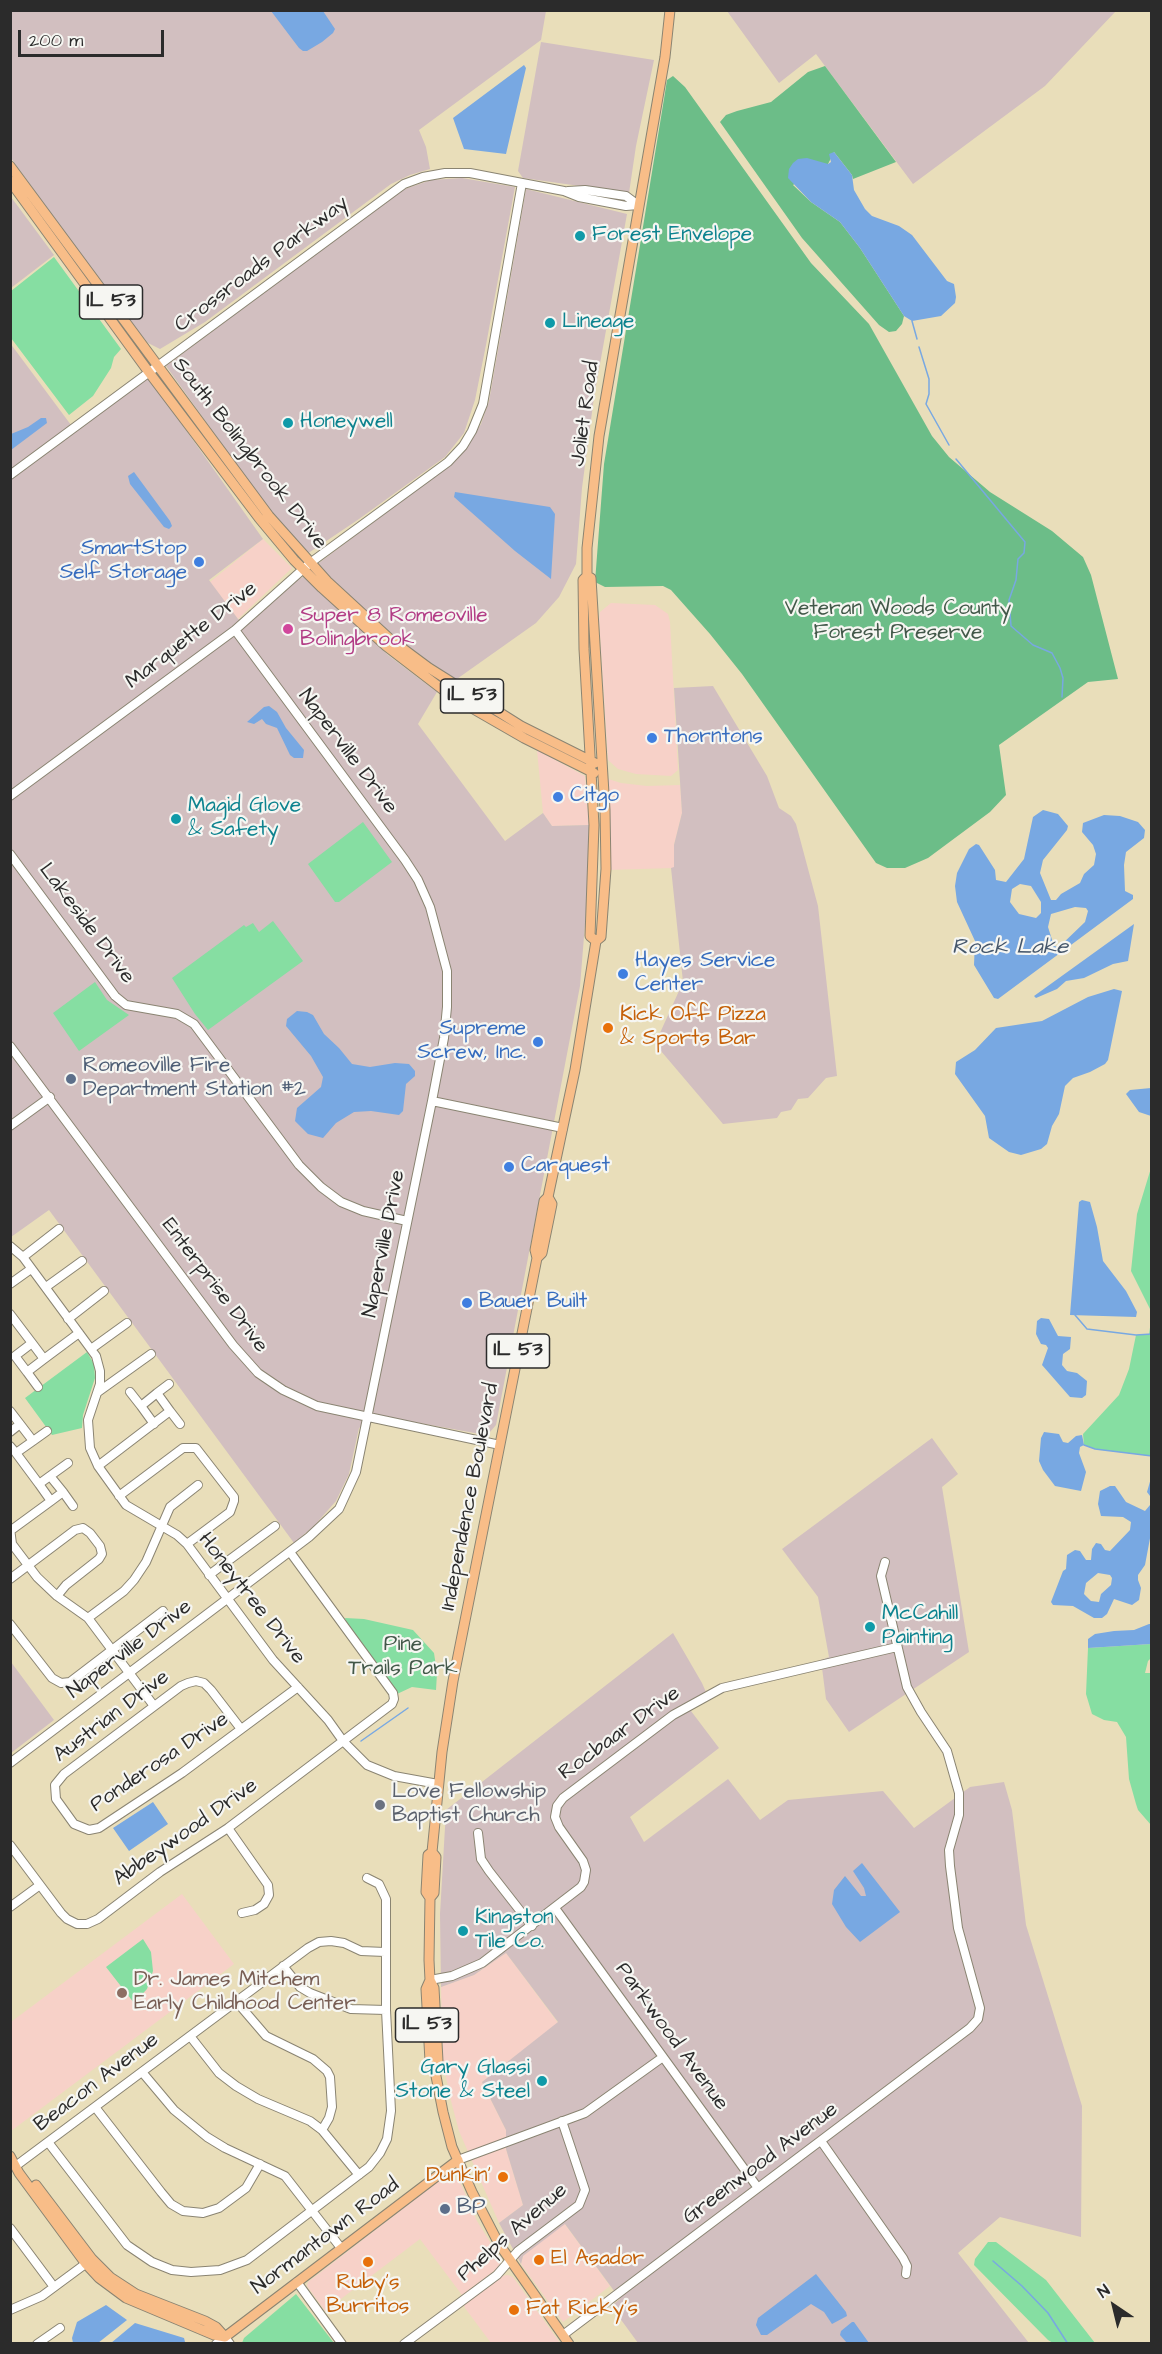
<!DOCTYPE html>
<html>
<head>
<meta charset="utf-8">
<style>
  body { margin:0 }
  #map { position:relative; width:1162px; height:2354px; overflow:hidden; background:#e9deba; font-family:"Architects Daughter",sans-serif }
  canvas { display:block }
  .frame { position:absolute; inset:0; border:12px solid #2b2b2b; pointer-events:none }
  .north { position:absolute; left:1084px; top:2276px; width:60px; height:60px; -webkit-text-stroke:4px #f6f6f2; paint-order:stroke; rotate:325deg; font-size:16px; font-weight:700; line-height:24px; text-align:center; color:#2b2b2b }
  .north::after { content:''; display:block; margin:auto; width:21px; height:27px; background:#2b2b2b; clip-path:polygon(50% 0,100% 100%,50% 72%,0 100%) }
  .scale { position:absolute; left:18px; top:30px; width:146px; height:27px; box-sizing:border-box; border:3px solid #2b2b2b; border-top:0; padding-left:8px; font-size:18px; line-height:21px; white-space:nowrap; color:#2b2b2b; -webkit-text-stroke:4px #f6f6f2; paint-order:stroke }
</style>
</head>
<body>
<div id="map">
<canvas width="1162" height="2354"></canvas>
<div class="frame"></div>
<div class="north">N</div>
<div class="scale">200 m</div>
</div>
<script>
const g = document.querySelector('canvas').getContext('2d');
g.lineJoin = 'round';
function fill(path, color) { g.fillStyle = color; g.fill(path, 'evenodd'); }
const poly = rows => new Path2D(rows.map(r => 'M' + r).join(''));
function strokePath(path, color, width, dash) { g.strokeStyle = color; g.lineWidth = width; g.lineCap = dash ? 'butt' : 'round'; g.setLineDash(dash || []); g.stroke(path); }
function write(font, color, halo, rows, align = 'center') {
  g.font = font + ' "Architects Daughter",sans-serif'; g.lineWidth = 4.5; g.setLineDash([]); g.textBaseline = 'middle'; g.strokeStyle = halo; g.fillStyle = color; for (const [text, x, y, turn = 0] of rows) {
    g.save(); g.translate(x, y); g.rotate((+turn || 0) * Math.PI / 180); g.textAlign = isNaN(turn) ? turn : align; if (halo) g.strokeText(text, 0, 0); g.fillText(text, 0, 0); g.restore();
  }
}
fill(poly([
  [263,539,292,568,238,619,210,582],
  [611,603,655,605,668,614,670,622,678,770,671,776,636,774,618,769,608,760,599,620,600,612],
  [537,750,585,776,589,825,552,826,543,813],
  [605,778,621,783,647,786,680,785,682,813,674,845,674,868,607,870],
  [182,1894,234,1964,11,2131,11,2022],
  [506,1953,558,2023,482,2082,506,2130,506,2149,523,2205,499,2223,459,2131,451,2101,443,2063,441,1987,474,1975],
  [450,2176,460,2182,477,2221,500,2258,500,2264,498,2268,462,2295,420,2239,325,2311,307,2286,308,2282,444,2177],
  [564,2223,610,2286,563,2322,521,2264,523,2256],
  [508,2275,513,2277,560,2343,491,2343,465,2308,464,2305,501,2276]
]), '#f7d1c8');
fill(poly([
  [10,11,546,11,541,40,419,130,426,147,430,169,410,175,391,184,205,322,160,349,148,343,121,312,11,158],
  [727,11,1116,11,1045,86,913,184,816,54,779,83],
  [541,42,654,60,636,146,629,193,523,178,518,171],
  [462,178,515,187,486,345,475,400,464,433,445,457,359,519,307,554,272,514,166,366,399,191,431,180],
  [526,189,627,214,594,397,582,488,576,564,559,597,536,623,454,681,374,620,316,565,446,468,465,450,481,424,489,401],
  [11,197,54,255,11,288],
  [10,343,74,429,147,375,263,539,209,580,238,619,249,623,296,580,303,577,308,578,388,655,437,692,418,724,505,841,543,813,552,826,589,825,588,887,580,986,496,1425,490,1432,480,1434,381,1416,359,1428,349,1474,336,1501,314,1526,294,1543,49,1210,11,1237],
  [713,686,767,776,779,808,791,816,796,824,818,906,837,1076,826,1078,808,1098,798,1099,791,1110,781,1112,777,1118,723,1124,655,1044,683,982,671,868,674,867,674,845,682,813,674,688],
  [932,1438,958,1474,942,1487,969,1652,849,1732,826,1699,821,1660,829,1657,818,1597,782,1549],
  [673,1633,702,1683,709,1699,693,1707,691,1711,719,1748,630,1817,644,1842,728,1779,760,1820,788,1800,883,1791,914,1828,970,1787,1004,1782,1012,1810,1026,1925,1082,2106,1081,2237,1000,2217,958,2253,1029,2343,638,2343,611,2306,620,2299,565,2224,523,2256,521,2264,499,2223,523,2205,506,2149,506,2130,482,2082,558,2022,506,1953,474,1975,441,1987,440,1914,446,1810],
  [11,1662,54,1720,11,1753]
]), '#d2bfc0');
fill(poly([
  [54,257,121,349,114,357,111,368,93,396,69,415,11,338,11,291],
  [363,822,392,862,339,902,335,902,308,864],
  [273,921,303,961,208,1030,195,1014,172,978,244,925,246,927,253,923,259,932],
  [95,982,107,1000,129,1015,79,1051,53,1013],
  [1151,1168,1151,1311,1131,1271,1137,1214],
  [1151,1321,1151,1456,1095,1449,1084,1445,1083,1434,1119,1395,1129,1369,1136,1335,1149,1334],
  [87,1352,94,1364,95,1378,83,1415,82,1428,52,1435,25,1398],
  [345,1618,364,1619,413,1630,434,1653,437,1673,436,1690,412,1687,397,1694,347,1624],
  [1151,1644,1151,1658,1148,1661,1145,1673,1151,1673,1151,1825,1138,1810,1136,1804,1129,1779,1126,1737,1117,1722,1104,1720,1092,1714,1086,1694,1088,1648],
  [143,1939,151,1952,153,1971,147,1989,134,2003,106,1967],
  [988,2242,996,2242,1046,2280,1095,2343,1053,2343,1048,2340,974,2265,975,2259],
  [296,2294,334,2343,242,2343,244,2338]
]), '#86dea2');
fill(poly([
  [825,66,896,162,853,179,852,175,834,152,828,164,822,164,793,185,811,202,840,222,860,248,904,316,902,324,896,331,889,332,879,325,802,238,720,122,726,115,737,111,771,102,808,72],
  [673,76,685,87,811,263,869,324,932,436,949,457,990,492,1052,531,1083,557,1091,575,1118,679,1088,682,999,745,1006,795,990,812,928,858,905,868,887,868,876,863,742,674,710,634,671,590,663,586,605,587,595,582,604,464,664,99,667,80]
]), '#6cbd88');
fill(poly([
  [271,11,323,11,335,29,333,33,322,42,307,51,303,51,299,48],
  [524,65,526,68,506,154,464,149,453,118],
  [834,152,852,175,854,190,865,209,872,216,899,226,912,235,947,281,954,284,956,297,955,303,941,316,912,321,904,316,860,248,840,222,811,202,788,178,789,169,793,163,798,159,807,158,828,164,831,162,829,154],
  [41,418,46,418,47,423,11,450,11,434,28,427],
  [134,472,170,521,172,526,169,529,164,527,130,484,128,476],
  [455,492,550,507,555,514,551,579,515,551,454,497],
  [269,706,277,712,286,728,304,750,303,758,294,758,290,755,277,728,266,724,262,719,254,724,247,722,264,707],
  [1043,810,1058,814,1068,826,1067,830,1043,860,1040,873,1051,900,1056,900,1061,894,1080,883,1084,874,1094,865,1096,854,1093,845,1082,832,1083,823,1104,815,1120,816,1138,822,1145,830,1144,838,1126,852,1124,865,1125,891,1133,895,1133,899,998,999,994,998,974,965,975,941,957,902,955,886,957,873,969,849,976,844,979,845,995,870,996,880,1006,882,1024,859,1033,817],
  [1020,884,1031,886,1041,902,1041,913,1036,918,1019,914,1010,902,1012,889],
  [1075,907,1086,908,1088,911,1085,922,1059,947,1054,946,1048,927,1051,914],
  [1134,924,1128,961,1113,964,1084,978,1066,981,1057,989,1036,998,1034,996],
  [1114,989,1122,991,1108,1060,1105,1064,1090,1072,1073,1078,1065,1086,1059,1114,1052,1126,1047,1144,1041,1149,1021,1155,1009,1152,989,1138,985,1116,955,1074,956,1062,975,1050,996,1028,1042,1021,1088,997],
  [297,1011,307,1012,313,1015,324,1034,339,1048,352,1064,370,1067,395,1063,409,1064,415,1071,415,1076,406,1084,403,1111,399,1115,371,1111,354,1112,336,1123,323,1138,308,1134,295,1121,297,1108,321,1087,323,1077,311,1056,286,1026,287,1019],
  [1151,1088,1152,1088,1151,1116,1139,1112,1126,1094,1130,1090],
  [1082,1200,1090,1202,1097,1227,1103,1261,1126,1291,1137,1312,1136,1317,1070,1315,1079,1202],
  [1041,1318,1049,1319,1058,1336,1071,1337,1070,1349,1063,1354,1062,1365,1067,1371,1077,1373,1087,1381,1086,1395,1082,1398,1070,1397,1042,1365,1048,1348,1046,1345,1041,1344,1036,1334,1037,1321],
  [1044,1432,1059,1434,1063,1442,1068,1443,1076,1436,1082,1435,1084,1445,1080,1447,1079,1453,1086,1472,1081,1491,1055,1486,1043,1470,1039,1461,1041,1438],
  [1151,1478,1151,1533,1145,1565,1138,1575,1138,1580,1141,1588,1139,1600,1132,1605,1114,1599,1107,1614,1102,1618,1094,1618,1073,1606,1053,1605,1051,1602,1063,1571,1066,1569,1067,1555,1075,1550,1080,1551,1086,1560,1091,1560,1092,1549,1096,1543,1101,1544,1105,1550,1110,1551,1130,1530,1131,1522,1123,1517,1101,1516,1098,1504,1100,1491,1110,1486,1115,1486,1126,1502,1145,1511,1150,1505,1150,1496,1147,1492],
  [1098,1573,1110,1575,1112,1578,1111,1585,1101,1594,1099,1602,1091,1601,1084,1594,1086,1583],
  [1149,1624,1151,1624,1151,1644,1088,1648,1088,1639,1095,1634,1114,1631,1134,1630],
  [153,1802,168,1824,129,1851,113,1828],
  [862,1863,900,1912,860,1942,846,1927,832,1904,834,1890,845,1876,861,1896,866,1896,864,1888,853,1871],
  [816,2274,846,2312,847,2316,832,2324,824,2312,811,2304,767,2335,761,2335,756,2325,758,2318],
  [106,2305,127,2320,98,2343,73,2343,72,2338,77,2322],
  [852,2322,854,2322,869,2343,847,2343,840,2335,841,2331],
  [135,2323,184,2338,185,2342,111,2343]
]), '#78a8e2');
strokePath(poly([
  [912,321,917,339],
  [919,347,929,379,929,394,926,404,949,445],
  [956,459,1025,542,1024,553,1018,559,1016,580,1009,600,1011,626,1033,645,1052,653,1060,668,1063,678,1062,697],
  [1075,1315,1087,1329,1136,1335,1152,1334],
  [1084,1445,1095,1449,1152,1456],
  [361,1741,408,1708],
  [993,2261,1022,2286,1048,2313,1068,2344]
]), '#78a8e2', 1.5);
const minor = poly([
  [568,191,585,190,626,196,638,205],
  [10,475,404,184,423,177,445,173,470,173,564,191,579,197,626,206,638,205],
  [10,796,235,630,310,563,448,462,463,446,472,431,483,404,522,183],
  [10,854,115,996,126,1005,177,1014,194,1024,299,1165,321,1187,341,1202,363,1211,407,1221],
  [10,1046,233,1345,258,1373,283,1390,317,1406,500,1445],
  [432,1101,563,1128],
  [10,1126,50,1097],
  [10,1246,23,1257,96,1356,100,1371,100,1384,88,1420,90,1448,98,1466,126,1505,177,1535,187,1544,273,1660,328,1720,343,1741,367,1765,394,1776,438,1784],
  [23,1257,59,1229],
  [10,1284,31,1269],
  [46,1287,82,1261],
  [10,1314,32,1343],
  [68,1319,104,1291],
  [91,1349,127,1323],
  [44,1359,32,1343,15,1356,27,1372,44,1359,79,1333],
  [27,1372,38,1387],
  [98,1392,151,1354],
  [130,1392,141,1406],
  [157,1393,169,1384],
  [10,1411,20,1424],
  [170,1411,180,1424],
  [10,1432,20,1424,33,1441,16,1453,10,1446],
  [33,1441,47,1431],
  [16,1453,39,1484],
  [98,1466,170,1411,157,1393,141,1406,154,1424],
  [50,1476,68,1463],
  [63,1492,73,1506],
  [119,1496,183,1448,196,1448,234,1497,234,1501,230,1512,187,1544],
  [10,1528,12,1544,37,1577,57,1596,88,1618,154,1706],
  [10,1531,51,1501,63,1492,50,1476,39,1484,51,1501],
  [209,1575,275,1526],
  [10,1579,75,1530,83,1528,90,1533,100,1546,102,1554,99,1559,66,1585,57,1596],
  [88,1618,124,1591,134,1580,146,1562,170,1507,198,1485],
  [10,1624,52,1678,61,1683,70,1682,163,1611],
  [241,1729,211,1690,204,1683,196,1681,188,1683,181,1686,64,1774,55,1785,56,1799,74,1824,89,1830,99,1828,182,1773,236,1733,298,1687],
  [10,1763,309,1537,339,1509,356,1472,432,1101,444,1038,447,1007,447,971,430,907,418,880,405,860,235,630],
  [228,1828,268,1885,269,1895,264,1904,255,1910,242,1913],
  [478,1833,481,1859,489,1871,532,1926],
  [10,1845,61,1913,67,1919,77,1924,87,1924,98,1919,160,1872,228,1828,392,1704,394,1699,393,1693,290,1552],
  [10,1907,40,1885],
  [555,1908,758,2188],
  [283,1966,300,1987,310,1993,351,2009,386,2010],
  [430,1980,452,1976,482,1963,581,1887,584,1882,586,1870,583,1861,559,1827,555,1817,557,1806,563,1798,673,1715,722,1688,897,1647],
  [236,2001,266,2036,313,2059,327,2071,330,2077,332,2107,329,2118,322,2130],
  [190,2036,219,2073,236,2086,258,2099,310,2121,322,2130,359,2175],
  [142,2072,174,2110,207,2137,225,2148,285,2176,341,2248],
  [95,2107,161,2192,171,2204,183,2211,203,2213,219,2208,246,2188,260,2164],
  [821,2141,903,2258,907,2266,906,2274],
  [48,2142,127,2245,152,2262,172,2270,191,2272,220,2270,247,2260,369,2167,380,2153,387,2139,391,2111,386,2010,386,1899,379,1884,367,1878],
  [458,2160,585,2113,663,2057],
  [17,2165,308,1948,319,1942,331,1941,344,1943,361,1951,385,1952],
  [10,2228,54,2287],
  [297,2282,342,2344],
  [10,2310,42,2296,88,2262],
  [563,2335,970,2028,978,2019,980,2008,958,1928,950,1866,949,1850,959,1815,959,1793,947,1751,921,1712,907,1687,881,1576,885,1562],
  [37,2344,60,2328],
  [216,2344,225,2337,230,2344],
  [404,2344,497,2275,518,2251,579,2205,585,2190,562,2121]
]);
const major = poly([
  [10,166,269,516,327,581,390,639,429,668,521,726,595,763],
  [10,181,148,371,259,518,294,560,322,588,386,646,451,696,524,738,594,773],
  [596,941,590,936,594,825,584,649,583,580,587,576,587,548,599,436,665,57,670,10],
  [537,1258,542,1253,550,1214,552,1204,548,1197],
  [432,1852,436,1857,434,1893,430,1898,429,1960,430,1980,434,1988,438,2061,435,2071],
  [430,1898,426,1892,428,1855,432,1852,442,1752,453,1681,537,1258,535,1250,544,1201,548,1197,575,1070,596,941,601,937,606,869,605,810,591,578,587,576],
  [430,1980,426,1989,430,2061,435,2071,443,2112,452,2147,472,2192,499,2244,569,2344],
  [10,2156,19,2173,86,2264,99,2278,126,2298,214,2335,225,2337],
  [36,2185,92,2259,110,2277,136,2294,205,2321,216,2327,225,2337],
  [225,2337,458,2160]
]);
strokePath(minor, '#8a8472', 10);
strokePath(major, '#8a8472', 11);
strokePath(minor, '#fff', 8);
strokePath(major, '#f8bd88', 9);
for (const [x, y, r, color] of [
  [580,236,6,"#0f9aa8"],
  [550,323,6,"#0f9aa8"],
  [288,423,6,"#0f9aa8"],
  [199,562,6,"#3f7fe0"],
  [288,629,6,"#d1479c"],
  [652,738,6,"#3f7fe0"],
  [558,797,6,"#3f7fe0"],
  [176,819,6,"#0f9aa8"],
  [623,974,6,"#3f7fe0"],
  [608,1028,6,"#e8710a"],
  [538,1042,6,"#3f7fe0"],
  [71,1079,6,"#5c6f8a"],
  [509,1167,6,"#3f7fe0"],
  [467,1303,6,"#3f7fe0"],
  [870,1627,6,"#0f9aa8"],
  [380,1805,6,"#6b7280"],
  [463,1931,6,"#0f9aa8"],
  [122,1993,6,"#8d6e63"],
  [542,2081,6,"#0f9aa8"],
  [503,2177,6,"#e8710a"],
  [445,2209,6,"#5c6f8a"],
  [539,2260,6,"#e8710a"],
  [368,2262,6,"#e8710a"],
  [514,2310,6,"#e8710a"]
]) { const dot = new Path2D(); dot.arc(x, y, r, 0, 2 * Math.PI); g.fillStyle = color; g.fill(dot); strokePath(dot, '#f6f6f2', 2); }
for (const [x, y, w] of [
  [111,302,63],
  [472,696,63],
  [518,1351,63],
  [427,2025,63]
]) { const box = new Path2D(); box.roundRect(x - w / 2, y - 17, w, 34, 4.5); g.fillStyle = '#f6f6f2'; g.fill(box); strokePath(box, '#2b2b2b', 1.5); }
write('bold 20px', '#2b2b2b', null, [
  ["IL 53",111,302],
  ["IL 53",472,696],
  ["IL 53",518,1351],
  ["IL 53",427,2025]
]);
write('21px', '#0d838f', '#f6f6f2', [
  ["Forest Envelope",592,236],
  ["Lineage",562,323],
  ["Honeywell",300,423],
  ["Magid Glove",188,807],
  ["& Safety",188,831],
  ["McCahill",882,1615],
  ["Painting",882,1639],
  ["Kingston",475,1919],
  ["Tile Co.",475,1943],
  ["Gary Glassi",530,2069,"right"],
  ["Stone & Steel",530,2093,"right"]
], 'left');
write('21px', '#2b2b2b', '#f6f6f2', [
  ["Crossroads Parkway",262,265,-37],
  ["Joliet Road",586,414,-82],
  ["South Bolingbrook Drive",249,454,52],
  ["Marquette Drive",192,636,-38],
  ["Naperville Drive",347,752,53],
  ["Lakeside Drive",86,924,53],
  ["Naperville Drive",385,1244,-79],
  ["Enterprise Drive",214,1286,53],
  ["Independence Boulevard",471,1497,-79],
  ["Honeytree Drive",251,1599,52],
  ["Naperville Drive",130,1650,-37],
  ["Austrian Drive",112,1717,-37],
  ["Rocbaar Drive",620,1734,-36],
  ["Ponderosa Drive",160,1763,-34],
  ["Abbeywood Drive",186,1833,-35],
  ["Parkwood Avenue",671,2037,54],
  ["Beacon Avenue",97,2083,-37],
  ["Greenwood Avenue",761,2164,-37],
  ["Phelps Avenue",513,2233,-41],
  ["Normantown Road",326,2237,-37]
]);
write('21px', '#366cbe', '#f6f6f2', [
  ["SmartStop",187,550,"right"],
  ["Self Storage",187,574,"right"],
  ["Thorntons",664,738],
  ["Citgo",570,797],
  ["Hayes Service",635,962],
  ["Center",635,986],
  ["Supreme",526,1030,"right"],
  ["Screw, Inc.",526,1054,"right"],
  ["Carquest",521,1167],
  ["Bauer Built",479,1303]
], 'left');
write('21px', '#425849', '#f6f6f2', [
  ["Veteran Woods County",898,610],
  ["Forest Preserve",898,634],
  ["Pine",403,1646],
  ["Trails Park",403,1670]
]);
write('21px', '#b23c85', '#f6f6f2', [
  ["Super 8 Romeoville",300,617],
  ["Bolingbrook",300,641]
], 'left');
write('21px', '#c56008', '#f6f6f2', [
  ["Kick Off Pizza",620,1016],
  ["& Sports Bar",620,1040],
  ["Dunkin'",491,2177,"right"],
  ["El Asador",551,2260],
  ["Ruby's",368,2284,"center"],
  ["Burritos",368,2308,"center"],
  ["Fat Ricky's",526,2310]
], 'left');
write('21px', '#4e5e75', '#f6f6f2', [
  ["Romeoville Fire",83,1067],
  ["Department Station #2",83,1091],
  ["BP",457,2209]
], 'left');
write('21px', '#5b616d', '#f6f6f2', [
  ["Love Fellowship",392,1793],
  ["Baptist Church",392,1817]
], 'left');
write('21px', '#785e54', '#f6f6f2', [
  ["Dr. James Mitchem",134,1981],
  ["Early Childhood Center",134,2005]
], 'left');
write('italic 22px', '#46576b', '#f6f6f2', [
  ["Rock Lake",1010,948]
]);
</script>
</body>
</html>
